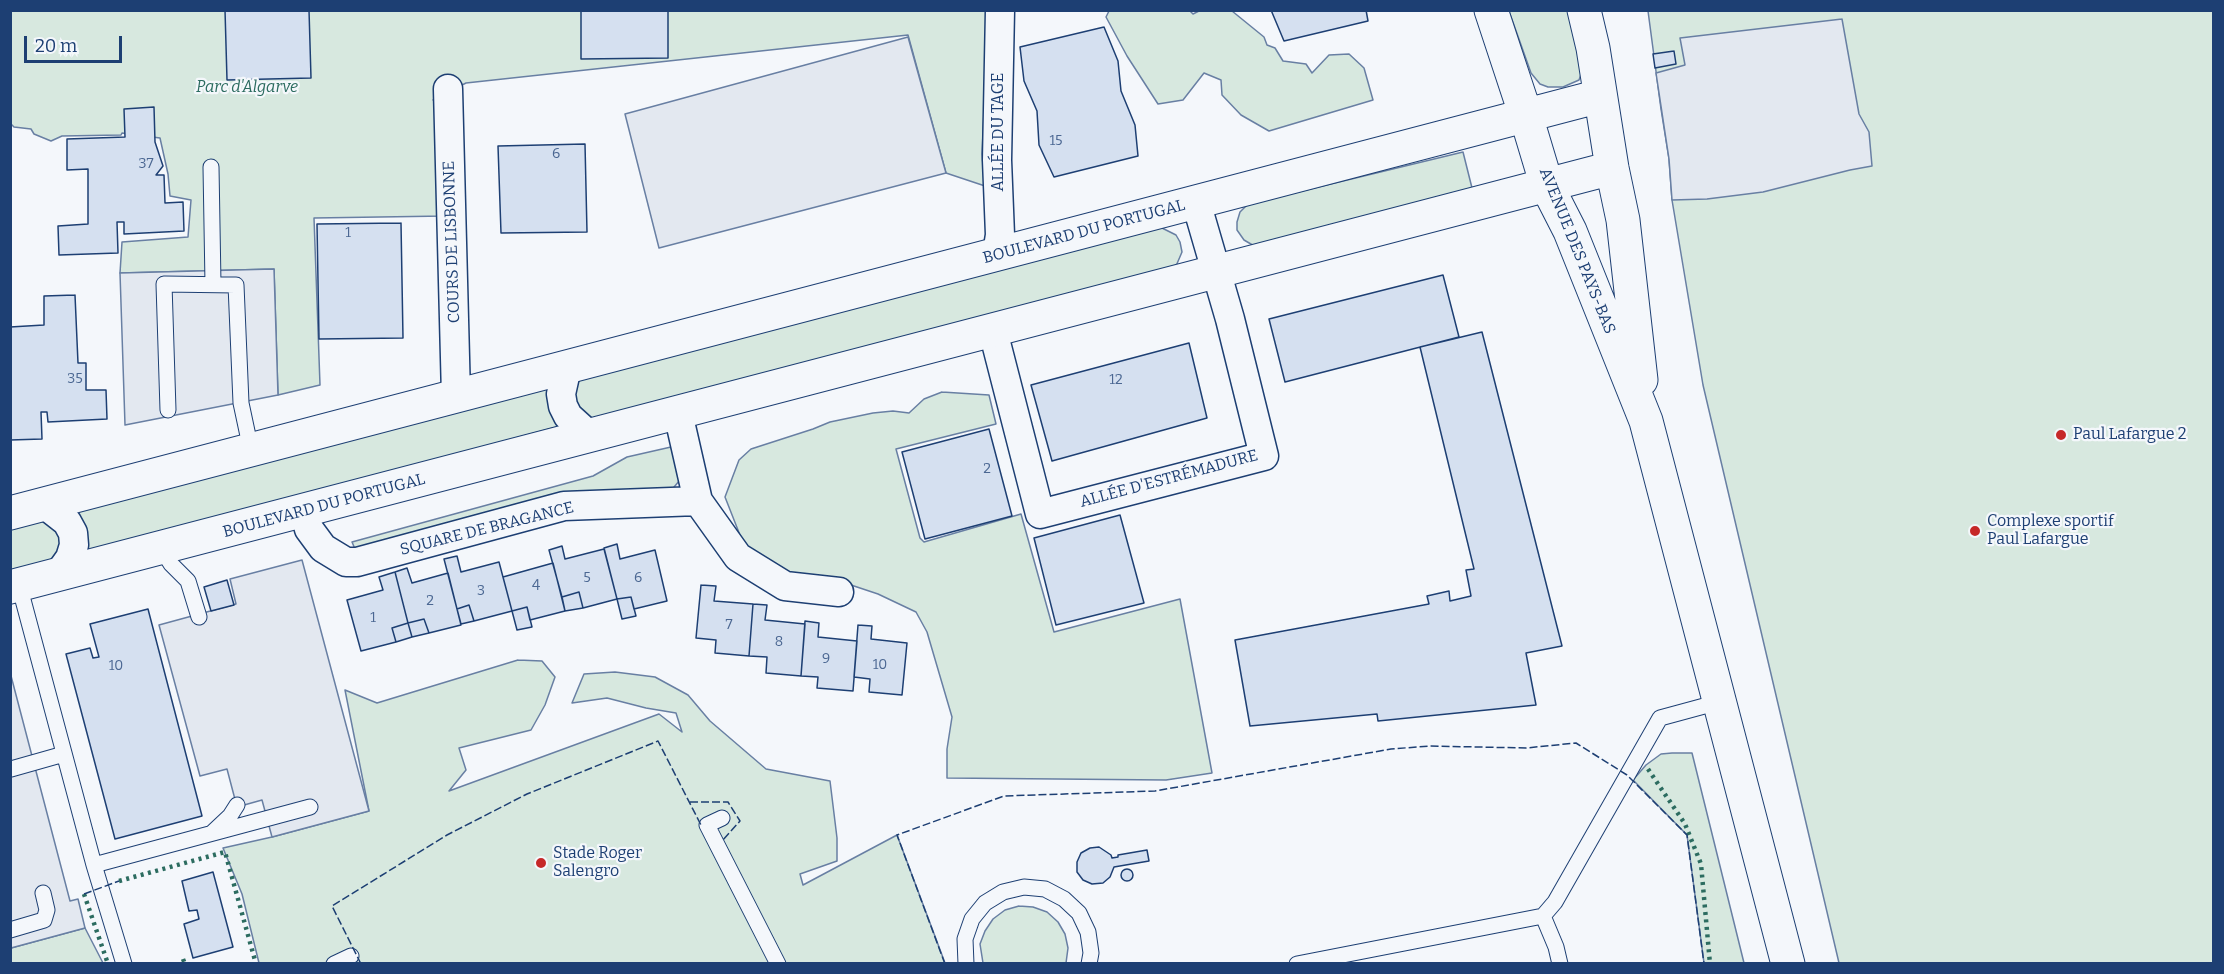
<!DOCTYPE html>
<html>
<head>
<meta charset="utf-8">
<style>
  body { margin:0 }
  #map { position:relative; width:2224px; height:974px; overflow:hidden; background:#f4f7fb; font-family:Bitter,serif }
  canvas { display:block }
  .frame { position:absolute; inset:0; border:12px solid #1d3f73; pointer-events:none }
  .scale { position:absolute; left:24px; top:36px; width:98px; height:27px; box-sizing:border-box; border:3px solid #1d3f73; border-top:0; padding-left:8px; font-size:18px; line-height:21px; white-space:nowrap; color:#1d3f73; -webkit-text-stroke:4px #f4f7fb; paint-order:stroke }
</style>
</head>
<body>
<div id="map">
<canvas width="2224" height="974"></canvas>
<div class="frame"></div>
<div class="scale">20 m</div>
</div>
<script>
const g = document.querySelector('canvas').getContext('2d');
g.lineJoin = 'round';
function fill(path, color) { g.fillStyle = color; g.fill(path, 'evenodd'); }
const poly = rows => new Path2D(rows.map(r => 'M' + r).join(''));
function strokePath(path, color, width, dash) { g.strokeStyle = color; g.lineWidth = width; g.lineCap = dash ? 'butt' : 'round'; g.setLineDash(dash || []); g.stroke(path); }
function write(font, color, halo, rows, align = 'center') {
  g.font = font + ' Bitter,serif'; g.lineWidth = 4.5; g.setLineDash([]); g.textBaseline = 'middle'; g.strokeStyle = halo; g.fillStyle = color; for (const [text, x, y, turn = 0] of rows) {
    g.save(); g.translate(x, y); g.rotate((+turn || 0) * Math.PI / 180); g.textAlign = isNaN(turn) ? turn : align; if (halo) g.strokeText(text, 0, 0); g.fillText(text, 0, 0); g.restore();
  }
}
const green = poly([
  [1189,10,1193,14,1199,11,1232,11,1264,37,1267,45,1275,48,1283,61,1306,64,1312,73,1329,55,1349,54,1364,68,1373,100,1269,131,1241,115,1222,95,1221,80,1204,73,1183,100,1158,104,1127,56,1106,17,1109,11,1189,10],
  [10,11,998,11,988,27,982,154,985,186,946,173,908,35,466,83,433,100,439,104,445,216,314,218,320,385,278,395,274,269,120,273,122,242,188,237,191,200,170,196,168,174,160,138,122,133,121,135,62,136,51,141,34,134,31,129,14,127,11,124,10,11],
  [1509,11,1573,11,1584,66,1579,80,1563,87,1548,87,1540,84,1531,73,1509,11],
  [1648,11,2213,11,2213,963,1839,963,1703,385,1672,200,1669,159,1661,109,1648,11],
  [1463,152,1473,192,1256,247,1244,240,1237,230,1237,222,1240,212,1248,204,1463,152],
  [1160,227,1176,235,1180,242,1182,252,1176,266,594,421,572,407,577,382,585,376,1160,227],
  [547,385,564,425,85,554,74,509,547,385],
  [942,392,989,395,996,424,896,449,920,538,924,542,1021,514,1054,632,1180,599,1212,773,1166,780,947,778,947,749,952,717,927,632,916,612,878,594,851,585,787,575,747,553,725,497,739,460,751,449,813,429,830,422,873,413,893,411,909,413,924,399,942,392],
  [671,447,680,480,669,493,355,549,352,542,593,476,627,457,671,447],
  [44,518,61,529,60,557,11,575,11,526,44,518],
  [518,660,542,661,555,677,545,705,531,730,459,748,466,770,449,791,659,714,682,732,676,713,646,708,607,698,572,703,584,674,615,672,655,677,688,695,710,721,766,769,830,781,837,838,837,861,800,874,803,885,897,835,945,963,259,963,242,894,223,848,272,837,369,811,345,690,377,703,518,660],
  [1672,753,1692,753,1744,963,1704,963,1687,835,1633,780,1646,765,1661,754,1672,753],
  [1019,906,1033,907,1047,912,1058,922,1065,934,1068,948,1066,963,983,963,980,944,985,931,993,919,1005,910,1019,906],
  [85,928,103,963,11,964,11,948,85,928]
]);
fill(green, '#d7e8df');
strokePath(green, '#687fa3', 1.5);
const parking = poly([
  [1842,19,1859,114,1869,132,1872,166,1850,170,1763,192,1707,199,1672,200,1669,159,1656,73,1685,65,1680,38,1842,19],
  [908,37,946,173,659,248,625,114,908,37],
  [274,269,278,395,125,425,120,273,274,269],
  [302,560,369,811,272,837,262,800,237,807,227,769,200,776,159,625,236,604,230,579,302,560],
  [10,672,70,901,78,899,85,928,11,948,10,672]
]);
fill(parking, '#e3e8f0');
strokePath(parking, '#687fa3', 1.5);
const building = poly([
  [225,10,309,10,311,78,227,80,225,10],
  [581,10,668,10,668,58,581,59,581,10],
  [1271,10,1366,10,1368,21,1284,41,1271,10],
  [1104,27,1118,61,1121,91,1135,125,1138,156,1054,177,1039,145,1037,111,1024,81,1020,47,1104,27],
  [1674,51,1676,64,1655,68,1653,54,1674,51],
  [154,107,155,142,163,166,156,175,164,175,165,203,183,202,184,231,124,234,124,222,117,222,118,253,59,255,58,226,88,224,88,169,67,170,67,139,125,137,124,109,154,107],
  [585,144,587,232,501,233,498,146,585,144],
  [401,223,403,338,319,339,317,224,401,223],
  [1443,275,1459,337,1285,382,1269,319,1443,275],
  [75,295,78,363,86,363,86,390,106,390,107,419,48,422,47,412,41,412,42,439,10,440,10,327,44,325,44,296,75,295],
  [1482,332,1562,646,1526,653,1536,705,1378,721,1377,714,1250,726,1235,640,1429,604,1427,596,1449,591,1450,601,1471,596,1466,570,1474,569,1420,347,1482,332],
  [1189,343,1207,418,1052,461,1031,385,1189,343],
  [989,429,1012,516,925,539,902,452,989,429],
  [1120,515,1144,603,1056,625,1034,538,1120,515],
  [617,544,620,559,655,550,667,601,634,609,631,597,617,599,604,548,617,544],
  [562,546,565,559,604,549,617,599,583,608,579,592,562,597,549,550,562,546],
  [457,556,461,572,499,562,512,611,474,621,469,605,457,609,444,559,457,556],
  [553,563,565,611,530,620,527,607,512,611,503,577,553,563],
  [407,568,412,583,448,573,461,625,429,633,424,619,408,623,395,572,407,568],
  [395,572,408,623,392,628,396,642,361,651,347,600,383,590,379,577,395,572],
  [227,580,234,605,211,611,204,587,227,580],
  [701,585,716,586,714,601,753,604,749,656,715,653,716,640,696,638,701,585],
  [579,592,583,608,565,611,562,597,579,592],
  [631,597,636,616,622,619,617,599,631,597],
  [753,604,767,605,765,620,805,624,801,676,766,673,767,657,749,656,753,604],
  [469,605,474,621,461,624,457,609,469,605],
  [527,607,532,627,517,630,512,611,527,607],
  [148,609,202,816,115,839,66,654,90,648,93,658,99,657,90,624,148,609],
  [424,619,429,633,412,637,408,623,424,619],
  [805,621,819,623,818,637,857,641,853,691,817,688,818,677,801,676,805,621],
  [408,623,412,637,396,642,392,628,408,623],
  [858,625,872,626,871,639,907,643,902,695,869,692,870,679,854,677,858,625],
  [1099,847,1111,855,1112,858,1118,857,1118,855,1147,850,1149,861,1114,867,1110,877,1103,883,1092,884,1083,880,1077,872,1077,862,1081,853,1090,848,1099,847],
  '1121 875a6 6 0 1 1 12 0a6 6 0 1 1-12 0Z',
  [213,872,233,947,193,958,184,924,199,919,197,910,189,911,182,881,213,872]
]);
fill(building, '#d5e0f0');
strokePath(building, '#1d3f73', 1.5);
const lane = poly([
  [211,167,213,284],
  [168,410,164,284,236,285,241,403,251,450],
  [161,548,171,564,188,581,199,617],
  [19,585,94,865,124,964],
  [11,769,64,754],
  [722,818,707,825,778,964],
  [213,832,230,816,237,805],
  [94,865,310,807],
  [10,930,44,920,47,910,43,893],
  [334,964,351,956],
  [966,964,965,939,972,919,985,903,1003,892,1024,887,1045,889,1064,899,1079,913,1088,932,1091,953,1089,964],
  [1297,964,1543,916],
  [1560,964,1556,947,1543,916,1555,902,1660,718,1719,702]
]);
const street = poly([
  [448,89,456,396],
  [997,254,1000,235,997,160,1000,10],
  [993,331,1040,514,1264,456,1230,319,1196,202],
  [567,367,561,394,563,406,568,416,590,436],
  [678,413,698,501,738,557,785,586,839,592],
  [44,504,67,522,73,533,74,545,70,558,58,575],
  [304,511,309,529,323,548,346,562,357,562,564,506,698,501]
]);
const secondary = poly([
  [1491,10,1526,116,1547,186,1570,231,1646,421,1788,964],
  [1584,10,1593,48,1612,168,1623,220,1641,380],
  [10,513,1600,96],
  [10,587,1612,168]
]);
strokePath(lane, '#1d3f73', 17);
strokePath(street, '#1d3f73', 31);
strokePath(secondary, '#1d3f73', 35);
strokePath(lane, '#f4f7fb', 15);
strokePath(street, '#f4f7fb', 28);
strokePath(secondary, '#f4f7fb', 33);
strokePath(poly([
  [1648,769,1685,824,1701,864,1710,964],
  [119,881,225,852,256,964],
  [84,894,108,964],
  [183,959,185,964]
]), '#2c6c60', 4.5, [3, 4.5]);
strokePath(poly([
  [690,802,728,802,740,821,722,841],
  [84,894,119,881],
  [361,964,332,906,447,835,527,794,658,741,702,827],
  [945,964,897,835,1004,796,1155,791,1391,749,1430,746,1526,748,1576,743,1627,775,1687,835,1704,964]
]), '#1d3f73', 1.5, [8, 3]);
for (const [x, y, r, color] of [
  [2061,435,6,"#c62828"],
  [1975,531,6,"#c62828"],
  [541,863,6,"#c62828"]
]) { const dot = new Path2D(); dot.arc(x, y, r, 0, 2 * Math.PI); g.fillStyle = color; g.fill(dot); strokePath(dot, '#f4f7fb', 2); }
write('14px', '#4b6792', null, [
  ["15",1056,141],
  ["6",556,154],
  ["37",146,164],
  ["1",348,233],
  ["35",75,379],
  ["12",1116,380],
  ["2",987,469],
  ["5",587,578],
  ["6",638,578],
  ["4",536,586],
  ["3",481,591],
  ["2",430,601],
  ["1",373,618],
  ["7",729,625],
  ["8",779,642],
  ["9",826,659],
  ["10",880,665],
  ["10",116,666]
]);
write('italic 16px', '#2c6c60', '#f4f7fb', [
  ["Parc d'Algarve",247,88]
]);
write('16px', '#1d3f73', '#f4f7fb', [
  ["ALLÉE DU TAGE",999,132,-90],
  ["BOULEVARD DU PORTUGAL",1084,232,-15],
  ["COURS DE LISBONNE",452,242,-92],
  ["AVENUE DES PAYS-BAS",1577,251,68],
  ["ALLÉE D'ESTRÉMADURE",1169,479,-15],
  ["BOULEVARD DU PORTUGAL",324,506,-15],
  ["SQUARE DE BRAGANCE",487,529,-14]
]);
write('16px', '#1d3f73', '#f4f7fb', [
  ["Paul Lafargue 2",2073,435],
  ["Complexe sportif",1987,522],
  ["Paul Lafargue",1987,540],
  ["Stade Roger",553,854],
  ["Salengro",553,872]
], 'left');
</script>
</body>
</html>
